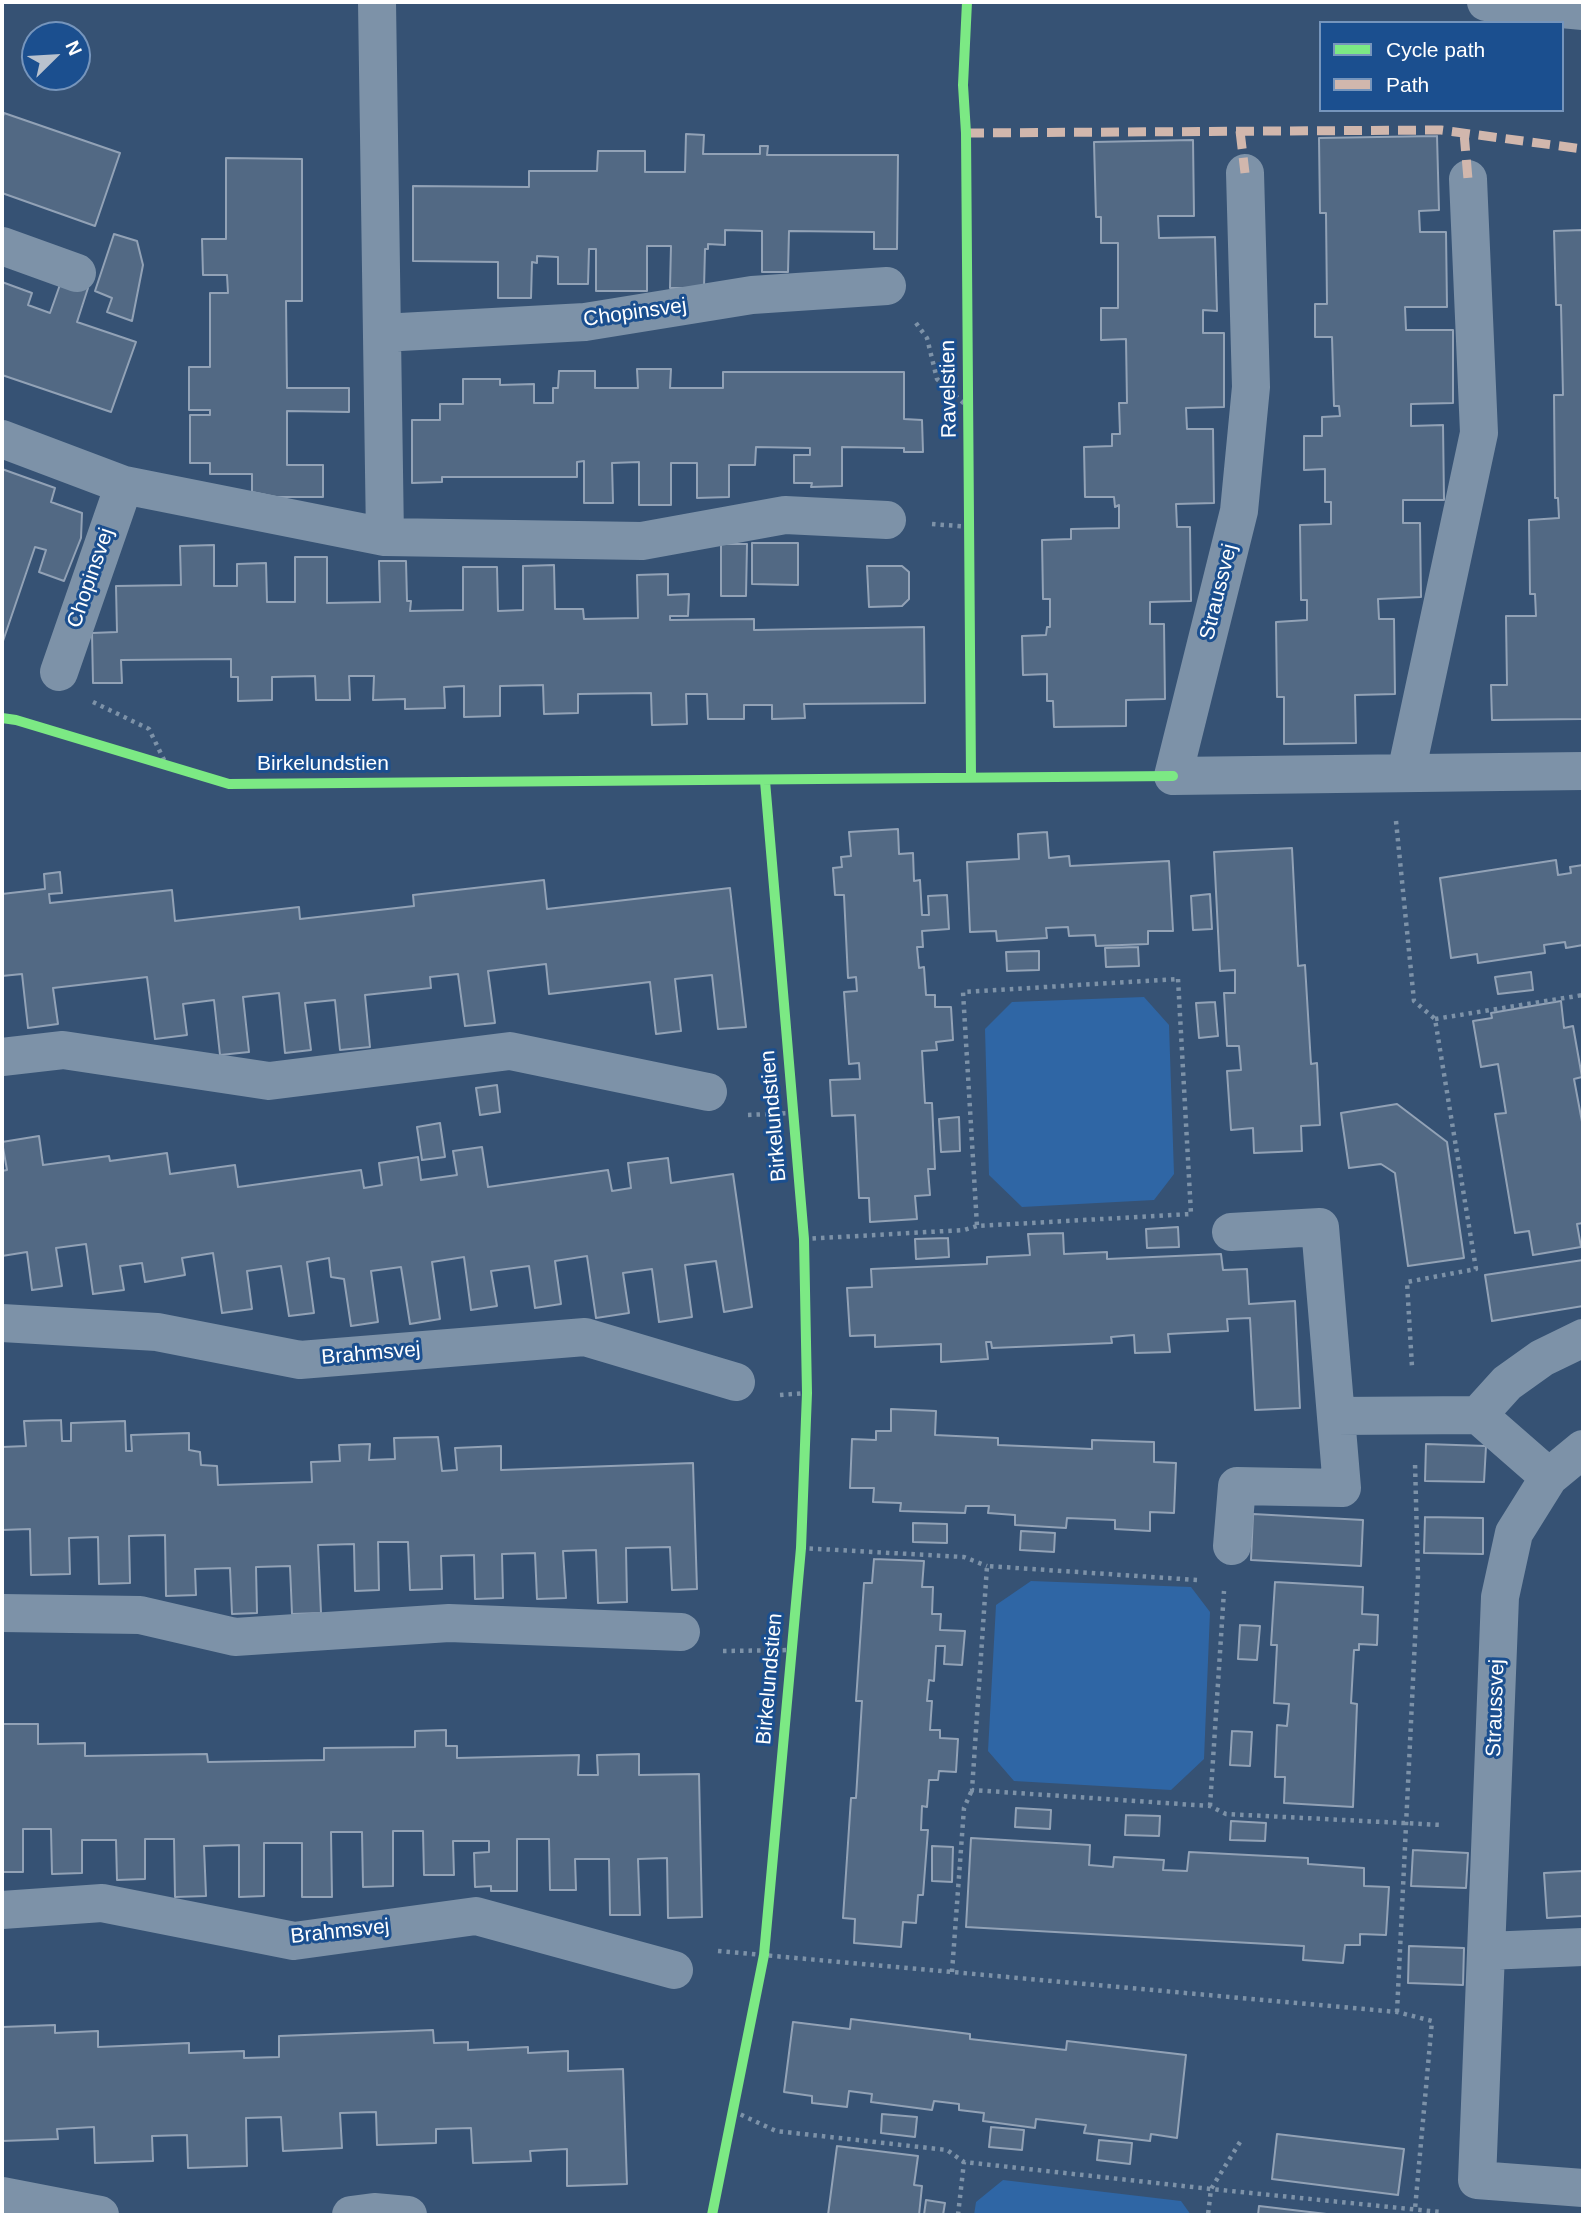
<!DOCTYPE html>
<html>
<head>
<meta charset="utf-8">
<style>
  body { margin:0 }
  #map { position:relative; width:1585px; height:2217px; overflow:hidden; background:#365274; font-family:Arial,sans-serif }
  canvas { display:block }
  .frame { position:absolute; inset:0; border:4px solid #fff; pointer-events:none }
  .legend { position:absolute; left:1319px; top:21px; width:245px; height:91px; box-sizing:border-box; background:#1b4f8f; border:2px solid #7695bc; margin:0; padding:9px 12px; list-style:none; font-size:21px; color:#fff }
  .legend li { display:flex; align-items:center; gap:14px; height:35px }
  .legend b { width:35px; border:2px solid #7695bc }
  .north { position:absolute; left:21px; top:21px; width:70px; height:70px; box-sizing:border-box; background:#1b4f8f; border:2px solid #7695bc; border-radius:50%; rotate:66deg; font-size:19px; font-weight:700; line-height:28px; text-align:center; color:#fff }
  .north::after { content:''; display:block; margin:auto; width:24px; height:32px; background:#b9c2ce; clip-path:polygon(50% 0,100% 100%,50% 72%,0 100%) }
</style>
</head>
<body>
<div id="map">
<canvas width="1585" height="2217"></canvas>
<div class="frame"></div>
<ul class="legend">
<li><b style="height:9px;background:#7ce984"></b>Cycle path</li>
<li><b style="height:9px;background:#d1b7ad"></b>Path</li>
</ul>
<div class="north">N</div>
</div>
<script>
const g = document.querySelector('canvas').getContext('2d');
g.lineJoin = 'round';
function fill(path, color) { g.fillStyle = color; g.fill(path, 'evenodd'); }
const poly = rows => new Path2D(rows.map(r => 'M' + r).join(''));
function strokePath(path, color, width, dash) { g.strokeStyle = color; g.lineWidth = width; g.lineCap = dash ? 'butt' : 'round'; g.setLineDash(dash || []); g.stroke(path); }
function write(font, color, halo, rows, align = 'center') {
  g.font = font + ' Arial,sans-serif'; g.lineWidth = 6; g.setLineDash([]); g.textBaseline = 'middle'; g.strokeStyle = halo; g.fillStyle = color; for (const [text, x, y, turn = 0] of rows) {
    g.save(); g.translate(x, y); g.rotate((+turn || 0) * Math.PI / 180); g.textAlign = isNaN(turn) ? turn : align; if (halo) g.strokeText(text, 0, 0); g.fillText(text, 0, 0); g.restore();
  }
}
fill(poly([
  [1144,997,1169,1025,1174,1174,1154,1200,1022,1207,989,1175,985,1029,1012,1002],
  [1031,1581,1191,1587,1210,1612,1204,1759,1171,1790,1014,1781,988,1751,996,1605],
  [1003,2180,1181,2201,1191,2215,974,2215,976,2202]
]), '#2f66a5');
const building = poly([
  [4,113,120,153,95,226,2,193,2,120,4,113],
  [686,134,704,135,703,154,760,154,760,146,768,146,767,155,898,155,897,249,874,249,874,232,789,231,788,272,762,272,762,231,725,230,725,245,708,244,708,249,705,249,704,288,670,288,671,246,647,246,647,291,596,291,596,249,589,249,588,284,558,284,558,257,537,256,537,263,532,262,531,298,498,298,498,262,413,261,413,186,529,187,529,171,597,171,598,151,645,151,645,172,685,172,686,134],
  [1437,136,1439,210,1419,211,1420,232,1446,232,1447,307,1405,307,1406,330,1453,330,1453,403,1411,404,1411,426,1443,425,1444,500,1403,500,1403,523,1420,523,1421,597,1378,599,1379,619,1394,619,1395,694,1355,695,1356,743,1284,744,1284,697,1277,697,1276,622,1307,620,1307,600,1301,600,1300,525,1331,524,1331,502,1325,502,1325,469,1304,470,1304,436,1322,436,1322,417,1340,416,1339,406,1334,406,1332,337,1315,337,1315,304,1327,304,1326,213,1320,213,1319,138,1437,136],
  [1193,140,1194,216,1158,216,1159,238,1215,237,1217,311,1203,310,1203,333,1224,333,1224,407,1186,408,1187,429,1213,429,1214,503,1176,504,1177,527,1190,527,1191,601,1150,602,1150,624,1164,624,1165,699,1126,700,1126,726,1054,727,1053,701,1047,701,1047,674,1023,675,1022,636,1046,635,1047,627,1050,627,1050,599,1043,599,1042,540,1071,539,1071,529,1119,528,1119,505,1115,507,1114,497,1085,497,1084,447,1112,446,1112,434,1120,434,1119,403,1127,403,1126,339,1101,340,1101,308,1118,308,1118,243,1101,243,1101,217,1096,217,1094,142,1193,140],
  [226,158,302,159,302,301,286,301,287,388,349,388,349,412,287,411,287,465,323,465,323,497,276,497,252,492,252,474,210,474,210,463,190,463,190,415,210,415,210,410,189,410,189,367,210,367,210,293,228,293,227,275,203,275,202,239,226,239,226,158],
  [1583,230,1583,719,1492,720,1491,685,1507,685,1506,616,1536,616,1535,594,1530,594,1529,520,1559,518,1558,498,1555,498,1554,395,1563,395,1561,305,1556,305,1554,231,1583,230],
  [114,234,137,241,143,265,132,321,107,312,112,298,95,291,114,234],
  [62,279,88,288,77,322,136,342,111,412,2,375,2,282,32,293,28,305,50,313,62,279],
  [637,369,671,369,670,388,723,388,723,372,904,372,904,419,922,420,923,452,904,452,904,448,842,447,842,486,811,487,812,483,794,483,794,455,810,455,810,448,756,447,755,465,729,465,729,497,697,498,697,463,671,463,671,505,639,505,639,462,612,463,613,503,584,503,584,461,577,462,577,477,442,477,442,482,412,483,412,420,440,420,440,404,463,404,463,379,500,379,500,385,534,384,534,403,553,403,553,388,558,388,559,371,595,371,595,388,638,388,637,369],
  [2,469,55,488,51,502,82,513,81,538,64,581,39,572,46,550,35,547,2,644,2,469],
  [752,543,798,543,798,585,752,584,752,543],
  [721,544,747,544,746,596,721,596,721,544],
  [214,545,214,586,237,586,237,564,266,563,267,602,295,602,295,557,327,557,327,603,380,602,379,561,406,561,407,601,411,601,410,611,463,610,463,567,497,567,498,611,523,610,523,566,554,565,555,609,583,609,584,619,638,618,637,575,668,574,668,595,689,594,688,616,670,616,670,620,754,619,754,630,924,627,925,703,804,704,805,718,772,719,772,705,744,705,744,719,708,719,707,694,686,694,687,724,652,725,651,693,578,694,578,713,544,714,543,685,500,686,500,716,464,717,464,686,444,687,445,708,405,709,405,699,373,700,374,676,349,676,350,700,316,700,315,676,272,677,272,700,238,701,238,677,231,677,231,659,121,660,122,683,93,683,92,633,117,632,116,586,181,585,180,546,214,545],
  [867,566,902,566,909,572,909,599,902,606,869,607,867,566],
  [898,829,899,854,913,853,914,881,920,880,922,915,929,915,928,896,947,895,949,929,922,931,923,947,917,947,919,968,924,967,926,995,935,995,935,1007,951,1007,953,1040,936,1042,937,1050,922,1051,925,1103,932,1103,935,1169,928,1169,930,1195,915,1196,917,1219,870,1222,869,1198,859,1198,855,1115,832,1116,830,1080,860,1079,859,1063,849,1064,844,992,857,991,856,977,848,978,844,895,835,895,833,868,842,867,841,857,851,856,849,832,898,829],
  [1047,832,1049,858,1069,856,1070,866,1169,861,1173,931,1148,931,1148,944,1096,946,1095,935,1069,936,1068,927,1046,928,1047,938,997,941,996,931,970,932,967,862,1019,859,1018,834,1047,832],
  [1292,848,1298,966,1305,965,1311,1064,1317,1063,1320,1125,1301,1126,1302,1151,1254,1153,1253,1128,1231,1130,1227,1071,1241,1070,1239,1046,1227,1046,1224,993,1235,993,1235,970,1220,971,1214,852,1292,848],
  [1556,860,1558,875,1571,873,1570,867,1583,865,1583,945,1566,948,1565,942,1544,945,1545,953,1478,963,1477,954,1451,958,1440,878,1556,860],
  [60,872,62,893,49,894,50,903,172,890,175,921,299,907,300,919,414,906,413,895,544,880,547,909,730,888,746,1027,718,1029,712,975,675,979,681,1031,656,1034,650,982,549,994,546,964,488,971,495,1023,465,1026,458,974,430,977,431,988,365,995,370,1047,340,1050,335,1000,305,1003,311,1050,285,1053,279,993,243,997,249,1052,220,1055,214,1000,183,1004,187,1035,155,1039,147,977,53,988,58,1024,28,1028,22,974,2,976,2,894,45,889,44,874,60,872],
  [1210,894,1212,929,1193,930,1191,896,1210,894],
  [1138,947,1139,966,1106,967,1105,948,1138,947],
  [1039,951,1039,970,1007,971,1006,952,1039,951],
  [1531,972,1533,990,1498,994,1495,977,1531,972],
  [1561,1001,1564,1028,1573,1026,1582,1077,1574,1079,1583,1127,1583,1223,1577,1224,1581,1247,1533,1255,1529,1231,1515,1233,1495,1114,1506,1113,1498,1064,1481,1067,1473,1021,1492,1018,1491,1013,1561,1001],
  [1215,1002,1218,1036,1199,1038,1196,1003,1215,1002],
  [497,1085,500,1112,480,1115,476,1088,497,1085],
  [1397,1104,1447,1142,1464,1258,1408,1266,1395,1173,1381,1164,1349,1168,1341,1113,1397,1104],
  [959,1117,960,1151,941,1152,939,1119,959,1117],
  [440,1123,445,1157,422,1160,417,1127,440,1123],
  [39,1136,43,1165,109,1156,110,1161,167,1153,170,1174,235,1165,238,1187,361,1170,364,1188,382,1185,379,1163,418,1157,421,1180,457,1175,453,1151,482,1147,488,1187,608,1170,612,1191,631,1188,628,1163,668,1158,671,1183,733,1174,752,1307,724,1312,716,1261,685,1265,692,1317,659,1322,652,1269,623,1273,629,1313,596,1318,587,1256,555,1261,561,1304,535,1308,529,1266,491,1271,497,1306,471,1310,464,1257,432,1262,440,1319,410,1324,401,1267,371,1271,378,1322,351,1326,344,1279,331,1277,329,1258,307,1262,314,1313,289,1316,281,1266,247,1271,252,1309,222,1313,213,1253,182,1258,185,1275,145,1282,142,1263,120,1266,124,1290,93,1294,86,1244,56,1248,62,1286,32,1290,27,1252,2,1256,2,1171,7,1170,2,1142,39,1136],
  [1178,1227,1179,1247,1147,1248,1146,1229,1178,1227],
  [1063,1233,1064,1254,1107,1252,1107,1259,1221,1254,1223,1270,1247,1269,1249,1304,1295,1301,1300,1408,1255,1410,1250,1318,1227,1319,1228,1331,1168,1334,1170,1352,1135,1353,1134,1335,1111,1337,1112,1343,992,1348,991,1342,986,1342,988,1359,941,1362,941,1344,875,1347,875,1335,850,1336,847,1288,872,1287,871,1269,987,1264,987,1257,1030,1255,1028,1234,1063,1233],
  [948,1238,949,1257,916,1259,915,1239,948,1238],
  [1583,1260,1583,1306,1492,1321,1485,1275,1583,1260],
  [891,1409,936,1411,935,1435,998,1438,998,1445,1092,1449,1092,1440,1154,1442,1154,1462,1176,1463,1174,1513,1150,1512,1150,1531,1115,1529,1115,1520,1067,1518,1066,1528,1015,1525,1015,1515,988,1513,989,1506,966,1506,965,1513,900,1511,901,1503,873,1502,874,1488,850,1488,852,1439,876,1440,876,1431,891,1431,891,1409],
  [61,1420,62,1441,71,1441,71,1423,125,1421,126,1451,132,1451,131,1435,189,1433,189,1450,200,1452,201,1465,217,1466,218,1485,312,1482,311,1462,340,1461,339,1445,370,1444,369,1460,395,1459,394,1438,438,1437,442,1471,457,1470,455,1448,501,1446,501,1470,693,1463,697,1589,672,1590,670,1547,626,1548,627,1602,598,1603,596,1550,563,1551,566,1598,537,1599,535,1553,502,1554,503,1598,475,1599,474,1555,441,1556,442,1589,410,1590,408,1542,378,1542,379,1590,355,1591,354,1544,318,1545,321,1613,292,1614,290,1566,256,1567,257,1613,232,1614,230,1568,195,1569,196,1595,166,1596,165,1535,129,1536,130,1583,99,1584,98,1537,69,1538,70,1574,31,1575,30,1529,2,1530,2,1447,26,1446,24,1421,61,1420],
  [1426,1444,1486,1446,1484,1482,1425,1481,1426,1444],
  [1253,1514,1363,1520,1361,1566,1251,1560,1253,1514],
  [1425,1517,1483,1518,1483,1554,1424,1553,1425,1517],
  [913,1523,947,1524,947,1543,913,1542,913,1523],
  [1021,1531,1055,1533,1054,1552,1020,1550,1021,1531],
  [874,1559,924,1561,922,1587,933,1587,932,1614,941,1614,940,1630,965,1631,962,1665,944,1664,945,1646,936,1646,934,1681,929,1680,927,1701,932,1701,930,1730,940,1730,940,1738,958,1739,956,1772,939,1771,938,1780,929,1780,927,1807,922,1806,921,1830,928,1830,923,1895,918,1895,916,1923,903,1922,901,1947,854,1943,855,1919,843,1918,851,1798,856,1798,862,1701,856,1701,864,1583,872,1583,874,1559],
  [1275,1582,1363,1587,1362,1614,1378,1615,1377,1645,1359,1644,1359,1650,1354,1650,1351,1703,1357,1704,1353,1807,1284,1803,1285,1777,1275,1777,1277,1725,1287,1726,1289,1704,1274,1703,1277,1645,1271,1645,1275,1582],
  [1240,1625,1260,1626,1257,1660,1238,1659,1240,1625],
  [2,1724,38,1724,38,1744,85,1743,85,1756,207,1754,208,1762,324,1760,324,1748,415,1747,415,1731,446,1730,446,1746,457,1746,457,1758,579,1755,578,1775,598,1775,597,1755,639,1754,639,1775,699,1774,702,1917,668,1918,667,1858,638,1859,640,1915,610,1915,609,1859,575,1859,576,1890,550,1890,549,1839,517,1839,517,1891,491,1891,491,1886,475,1887,474,1853,489,1852,489,1841,453,1841,454,1875,424,1875,423,1831,393,1831,393,1886,363,1887,362,1832,331,1832,332,1897,302,1897,302,1843,264,1843,264,1896,239,1897,239,1845,204,1846,206,1896,175,1897,174,1839,145,1839,145,1879,117,1880,116,1840,82,1840,82,1873,52,1874,51,1829,23,1829,23,1872,2,1872,2,1724],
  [1232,1731,1252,1732,1250,1766,1230,1765,1232,1731],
  [1016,1808,1051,1810,1050,1829,1015,1827,1016,1808],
  [1126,1815,1160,1816,1159,1836,1125,1835,1126,1815],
  [1231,1821,1266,1823,1265,1841,1230,1840,1231,1821],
  [971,1838,1090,1845,1089,1865,1113,1867,1114,1857,1164,1860,1163,1870,1187,1871,1189,1852,1308,1858,1308,1864,1364,1868,1364,1886,1389,1887,1386,1935,1360,1934,1360,1945,1345,1945,1343,1963,1303,1960,1304,1946,966,1927,971,1838],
  [932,1846,953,1847,952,1882,932,1881,932,1846],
  [1413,1850,1468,1853,1466,1888,1411,1886,1413,1850],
  [1583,1871,1583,1916,1547,1918,1544,1873,1583,1871],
  [1409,1946,1464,1948,1463,1985,1408,1983,1409,1946],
  [851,2019,970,2034,970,2039,1066,2050,1067,2041,1186,2055,1177,2138,1151,2134,1150,2141,1084,2133,1086,2125,1036,2119,1035,2128,983,2121,984,2113,959,2110,959,2104,934,2101,932,2110,871,2102,872,2094,849,2091,847,2107,812,2103,812,2096,784,2092,793,2022,850,2029,851,2019],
  [55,2025,55,2033,98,2031,98,2047,189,2043,189,2053,244,2051,244,2058,279,2057,279,2036,433,2030,434,2043,468,2042,468,2050,528,2047,528,2053,568,2051,568,2071,623,2069,627,2184,567,2186,567,2149,530,2151,531,2161,473,2163,471,2128,436,2129,436,2143,377,2145,376,2112,340,2113,342,2148,283,2151,281,2117,246,2118,247,2166,188,2168,187,2135,152,2136,153,2161,95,2163,94,2127,57,2129,58,2139,2,2141,2,2027,55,2025],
  [882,2114,917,2117,915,2137,881,2133,882,2114],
  [991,2127,1024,2130,1022,2150,989,2147,991,2127],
  [1277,2134,1404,2149,1398,2195,1272,2179,1277,2134],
  [1099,2140,1132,2143,1130,2164,1097,2160,1099,2140],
  [837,2146,918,2156,914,2185,922,2186,919,2215,828,2215,837,2146],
  [926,2200,945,2203,943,2215,924,2215,926,2200],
  [1259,2206,1335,2215,1258,2215,1259,2206]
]);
fill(building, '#526984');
strokePath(building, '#92a2b6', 2);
strokePath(poly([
  [916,323,927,338,937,379,969,408],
  [932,524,970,527],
  [93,702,149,729,166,764],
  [1396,821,1414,1001,1435,1019,1476,1269,1407,1282,1412,1367],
  [1178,979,1191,1214,977,1226,963,992,1178,979],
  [1435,1019,1583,995],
  [748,1115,793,1113],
  [804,1239,964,1230,977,1226],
  [780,1395,807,1393],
  [801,1548,964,1557,987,1566],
  [1197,1580,987,1566,972,1790,1210,1806,1226,1814,1442,1825],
  [723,1651,793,1650],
  [1210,1806,1224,1591],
  [718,1951,1397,2012,1432,2021,1415,2209],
  [952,1972,964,1808,972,1790],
  [1397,2012,1418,1577,1415,1463],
  [733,2111,776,2131,947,2150,964,2162,1211,2189,1208,2215],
  [1240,2142,1211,2189,1440,2212],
  [958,2215,964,2162]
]), '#7d92a8', 4.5, [3.5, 5]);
strokePath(poly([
  [377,2,385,537],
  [1486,2,1583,11],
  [1245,173,1251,387,1239,511,1173,776,1583,771],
  [2,246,77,273],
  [382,333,585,322,752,295,887,286],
  [2,439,124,485,385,537,642,541,785,515,887,520],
  [59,672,124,485],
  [1406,773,1479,433,1468,179],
  [2,1057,63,1050,269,1081,510,1051,708,1092],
  [1231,1232,1320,1227,1342,1488,1237,1486,1232,1546],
  [2,1323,157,1332,300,1360,585,1337,736,1382],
  [1478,1415,1507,1383,1542,1358,1583,1338],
  [1336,1416,1478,1415,1549,1477],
  [1583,1449,1549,1477,1514,1533,1500,1597,1477,2180,1583,2188],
  [2,1613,140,1615,235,1637,449,1623,681,1632],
  [2,1910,102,1903,294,1941,476,1916,674,1970],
  [1486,1951,1583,1947],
  [2,2196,100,2215],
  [351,2215,374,2212,408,2215]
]), '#7d92a8', 38);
strokePath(poly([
  [1240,131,1245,173],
  [966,133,1441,130,1583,149],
  [1464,133,1468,179]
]), '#d1b7ad', 9, [18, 9]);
strokePath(poly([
  [967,2,963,85,966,133,971,776],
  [2,718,16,720,229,784,1173,776],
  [712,2215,764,1955,801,1548,807,1393,804,1239,765,781]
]), '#7ce984', 10);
write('21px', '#fff', '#1b4f8f', [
  ["Chopinsvej",635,313,-8],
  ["Ravelstien",949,389,-91],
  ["Chopinsvej",91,578,-71],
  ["Straussvej",1219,592,-76],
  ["Birkelundstien",323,764],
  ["Birkelundstien",774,1116,-95],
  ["Brahmsvej",371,1354,-5],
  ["Birkelundstien",770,1679,-85],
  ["Straussvej",1496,1708,-88],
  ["Brahmsvej",340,1932,-6]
]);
</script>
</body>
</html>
